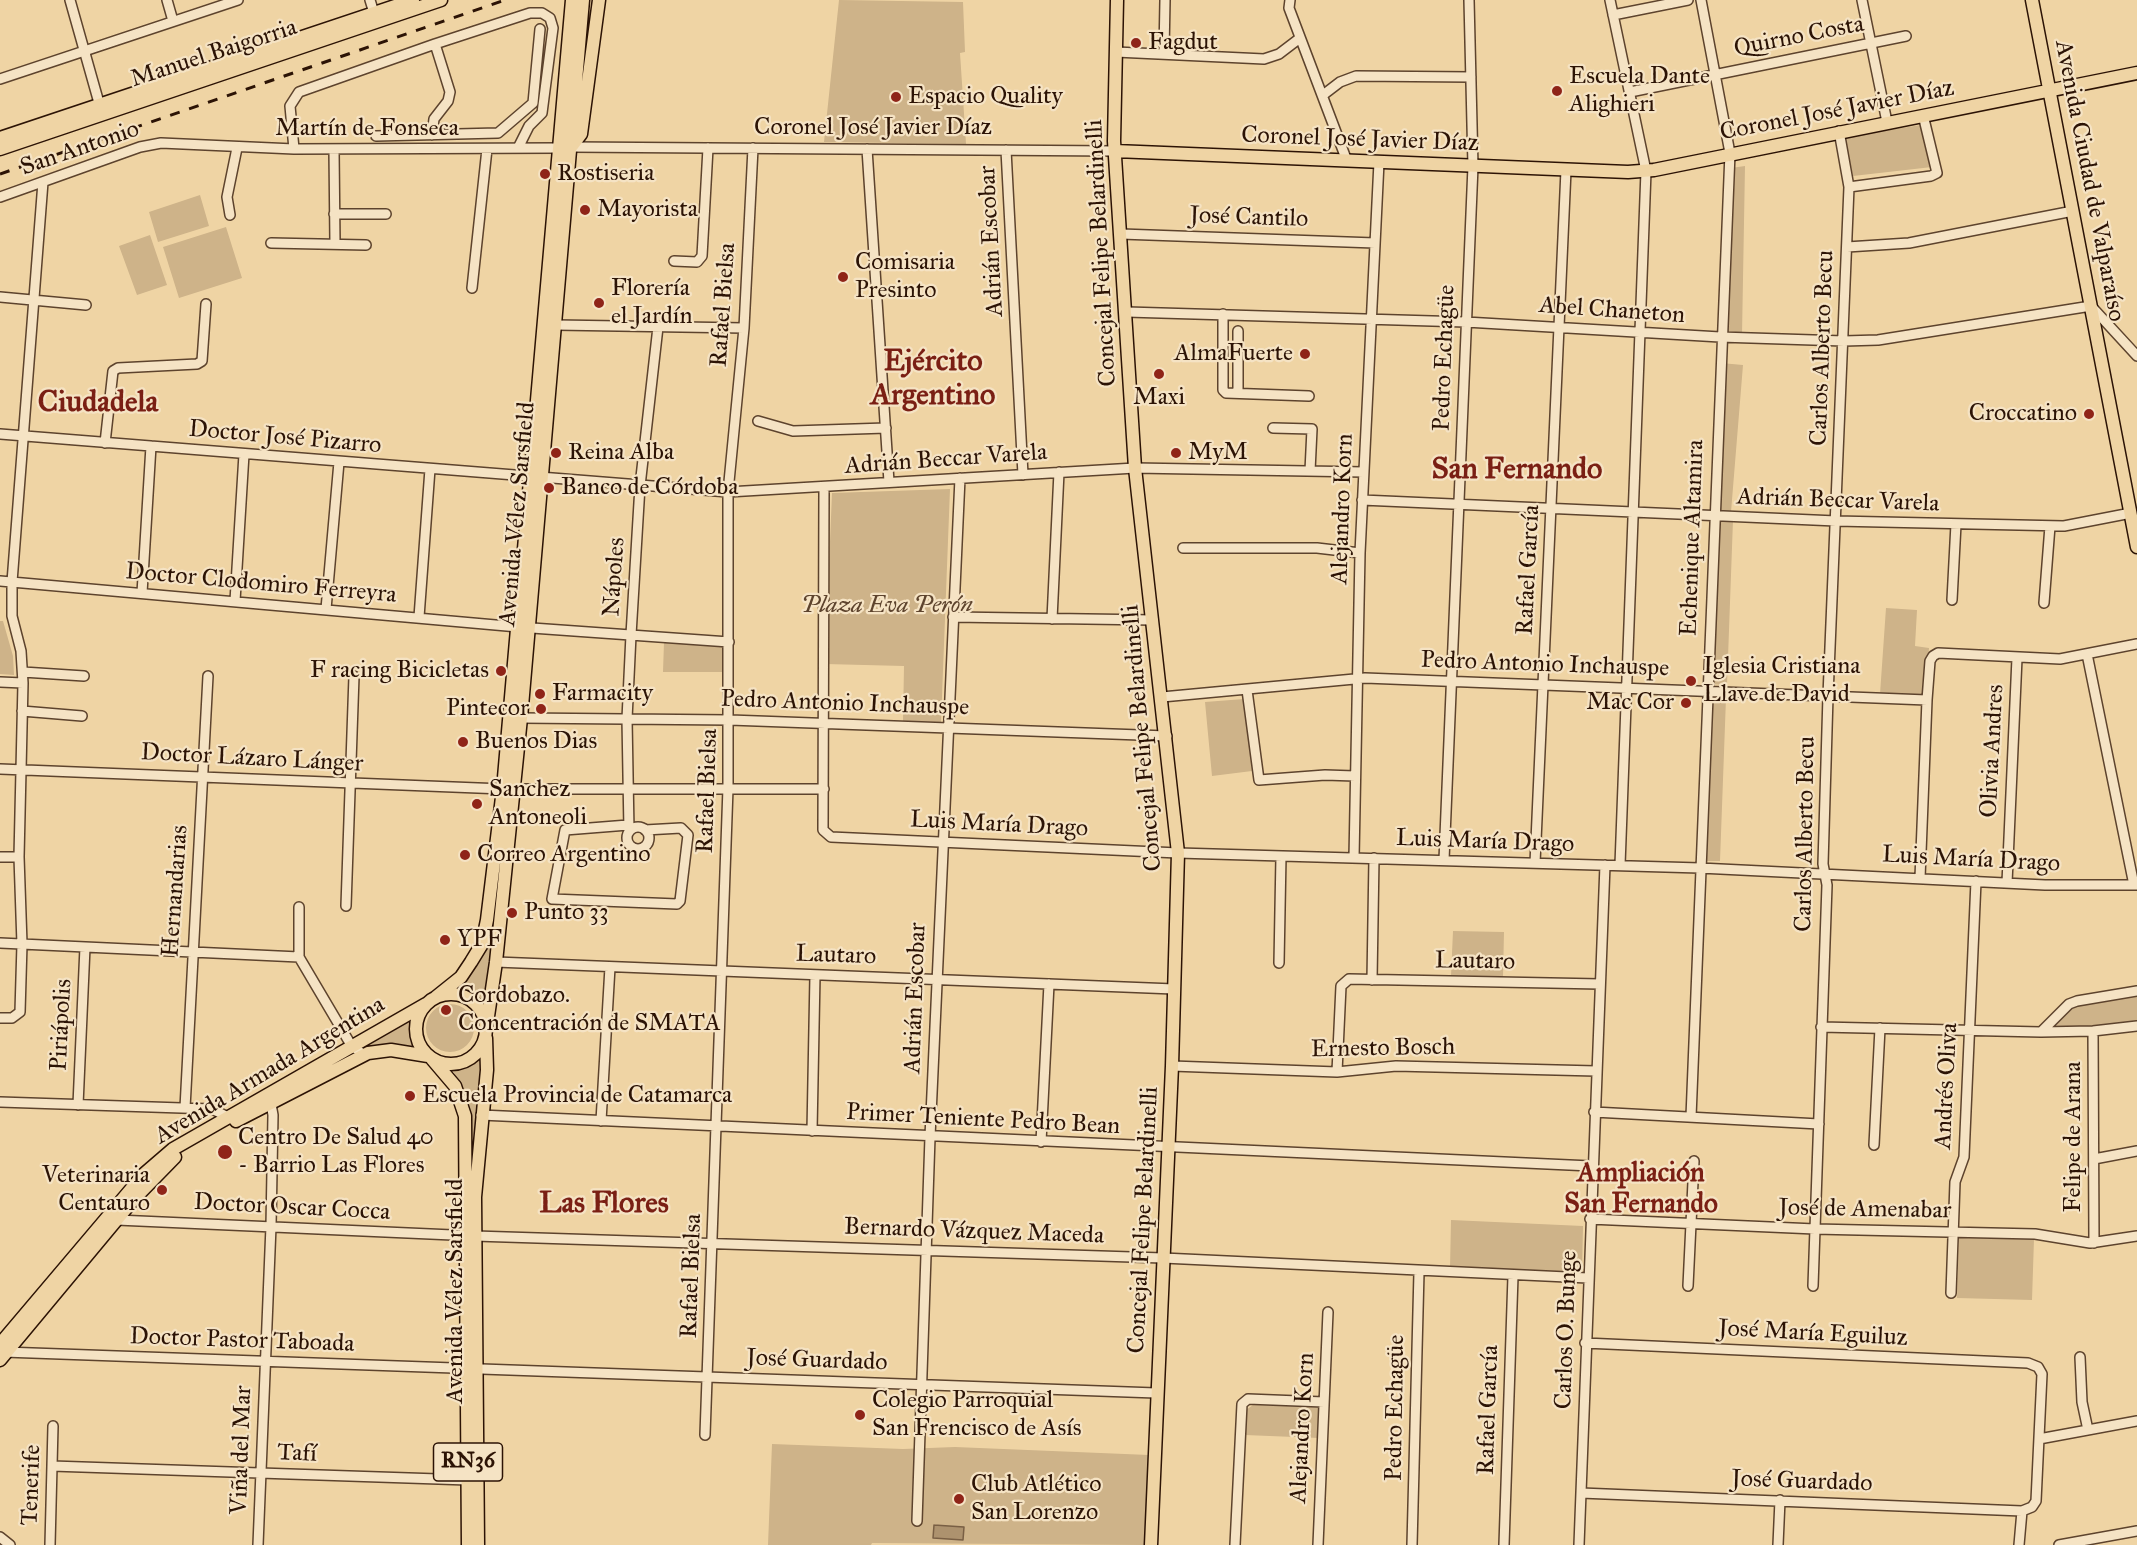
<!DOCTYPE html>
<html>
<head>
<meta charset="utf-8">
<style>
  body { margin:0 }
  canvas { display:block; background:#efd4a4 }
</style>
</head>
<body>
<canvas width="2137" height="1545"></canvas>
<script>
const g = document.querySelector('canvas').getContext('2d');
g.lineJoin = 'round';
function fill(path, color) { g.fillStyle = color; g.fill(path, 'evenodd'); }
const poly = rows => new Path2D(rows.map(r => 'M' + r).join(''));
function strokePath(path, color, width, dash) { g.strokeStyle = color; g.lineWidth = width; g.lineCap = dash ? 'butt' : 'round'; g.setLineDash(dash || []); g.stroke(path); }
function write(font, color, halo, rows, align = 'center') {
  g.font = font + ' "IM FELL Great Primer",serif'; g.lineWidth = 4.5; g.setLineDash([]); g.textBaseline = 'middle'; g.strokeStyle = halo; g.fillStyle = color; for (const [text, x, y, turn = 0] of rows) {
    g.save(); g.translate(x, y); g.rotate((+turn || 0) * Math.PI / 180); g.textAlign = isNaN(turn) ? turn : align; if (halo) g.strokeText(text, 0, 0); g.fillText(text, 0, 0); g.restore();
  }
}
fill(poly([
  [839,0,963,2,965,52,960,53,966,144,824,142],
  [1921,125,1932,167,1853,176,1845,137],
  [1745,166,1742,335,1724,332,1731,168],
  [200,195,209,226,158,242,149,212],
  [226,227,242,278,179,298,163,247],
  [150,235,167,285,137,295,119,246],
  [1721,363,1743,365,1731,512,1718,512],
  [950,489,941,722,903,721,904,666,825,664,832,493],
  [1716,519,1733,520,1727,685,1710,684],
  [1886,608,1917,610,1915,646,1929,648,1925,696,1880,694],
  [0,621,3,621,13,656,14,675,0,674],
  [664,642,729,642,727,672,663,672],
  [1710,697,1726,698,1720,861,1704,861],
  [1244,699,1252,771,1212,776,1205,702],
  [505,794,510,795,486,1008,480,1000,456,991,485,950],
  [1453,931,1504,932,1503,977,1451,976],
  [2137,996,2137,1021,2048,1030,2075,1005],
  '426 1028a24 24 0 1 1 48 0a24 24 0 1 1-48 0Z',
  [413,1016,410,1034,417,1049,389,1045,364,1049,362,1046],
  [482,1058,471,1160,470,1160,470,1110,464,1091,453,1071],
  [1451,1220,1583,1226,1582,1275,1450,1269],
  [1959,1237,2034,1239,2032,1300,1957,1298],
  [1253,1405,1317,1406,1320,1410,1319,1438,1245,1435,1246,1410],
  [772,1444,903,1449,955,1447,1149,1455,1145,1545,872,1543,871,1545,768,1545]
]), '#ceb389');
const water = poly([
  [934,1525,964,1527,963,1540,933,1538,934,1525]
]);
fill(water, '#ad926e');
strokePath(water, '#795f44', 1.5);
const minor = poly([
  [70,0,101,110],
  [167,0,173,21],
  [370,0,374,13],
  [1290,0,1289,8,1347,161],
  [1610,0,1646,171,1620,865],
  [1862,0,1887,122],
  [1613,15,1688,0],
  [1116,52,1264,59,1279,54,1300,38],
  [1164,53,1165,0],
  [0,79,238,0],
  [1630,92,1906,36],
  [1323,95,1340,82,1356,76,1471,77],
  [432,135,434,119,448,101,450,92,435,44],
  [376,136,498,133,533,103,540,29],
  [571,147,1115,151],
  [294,149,290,106,299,92,435,44,530,13,542,13,550,18,553,28,542,113,529,126,518,148],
  [867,149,889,482],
  [334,150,335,244],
  [1006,150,1023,475],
  [1849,187,1931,176,1937,173,1923,115],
  [0,197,140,147,161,143,294,149,559,148],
  [334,214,386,214],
  [230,215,227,197,237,148],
  [1121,234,1375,243],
  [271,243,366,245],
  [1847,247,1909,243,2073,211],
  [674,261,697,262,702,256,708,148],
  [472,288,487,149],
  [0,297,86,305],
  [1127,312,1466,322,1720,337,1844,341,1878,340,2091,306,2137,356],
  [1223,314,1223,390,1226,393,1309,396],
  [556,325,744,328],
  [1238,393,1238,331],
  [758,421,793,431,886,428],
  [1273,428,1312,429,1310,471],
  [0,434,728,492,1135,468,1364,472],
  [105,443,113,371,118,368,197,364,202,361,206,304],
  [824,487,823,830,831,837,1178,853,1700,868,2045,885,2137,885],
  [1362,500,1836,521,2064,526,2131,513],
  [1183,548,1317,548,1360,553],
  [0,581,518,627,729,642],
  [142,593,151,446],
  [1952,600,1956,524],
  [235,601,244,454],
  [2044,603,2050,526],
  [326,609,339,462],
  [419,617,430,469],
  [953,617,1153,620],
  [1052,619,1059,472],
  [2087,654,2134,885],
  [23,672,84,676],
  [0,682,23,683],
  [1247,690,1259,780,1325,775,1355,776],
  [1162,697,1365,678,1927,700],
  [22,711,82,716],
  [521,718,730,720,1167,736],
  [0,769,503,789,824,789],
  [628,825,565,830,552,899,677,904,680,901,688,835,681,828,645,830],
  '627 838a11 11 0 1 1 22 0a11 11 0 1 1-22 0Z',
  [629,831,627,719,631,635,640,486,658,327],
  [0,857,19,857],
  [1354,858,1360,553,1379,162],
  [1444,860,1473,166,1469,0],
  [1535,863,1566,170],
  [1920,878,1927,700,1930,661,1933,656,1938,653,2060,659,2137,644],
  [2007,883,2017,658],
  [346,906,354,676],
  [0,943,299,957],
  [299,957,351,1045,364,1055],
  [299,957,299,907],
  [496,962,1174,989],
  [1279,963,1281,856],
  [1372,980,1374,858],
  [0,1018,12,1018,20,1012,22,944,19,857,23,683,21,651,12,616,12,582,43,182],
  [1821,1027,2041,1032,2093,1031,2137,1026],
  [2093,1031,2094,1243],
  [2041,1032,2069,1004,2077,1001,2137,991],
  [1172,1066,1337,1072,1396,1066,1596,1071],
  [1337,1072,1341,986,1349,979,1600,984],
  [0,1102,212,1109,232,1119],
  [78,1105,85,947],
  [185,1108,208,676],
  [1594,1112,1819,1124],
  [481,1115,1591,1166],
  [1691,1117,1730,153,1701,0],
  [601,1121,610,967],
  [812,1131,815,975],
  [1041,1142,1049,984],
  [1874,1145,1880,1028],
  [2094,1159,2137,1151],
  [1590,1219,1815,1229,2035,1234,2090,1243,2137,1236],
  [117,1220,475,1236,1163,1258,1588,1278],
  [1688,1286,1694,1161],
  [1813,1286,1827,885,1823,864,1828,696,1849,187,1839,131],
  [1951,1293,1955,1182,1964,1157,1976,881],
  [4,1352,1156,1393],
  [2080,1357,2082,1402,2088,1430],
  [705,1435,728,788,728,492,744,328,753,148],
  [2039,1439,2137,1421],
  [52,1466,468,1480],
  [1581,1493,2022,1511,2032,1507,2036,1501,2042,1374,2038,1367,2028,1363,1585,1343],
  [917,1521,930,1137,960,478],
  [0,1537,10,1545],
  [50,1545,53,1426],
  [258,1545,271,1226,273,1115,271,1104],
  [1235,1545,1242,1404,1248,1399,1324,1402],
  [1318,1545,1328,1312],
  [1412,1545,1419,1272],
  [1504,1545,1513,1276],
  [1579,1545,1605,865],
  [1778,1545,1780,1500],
  [2019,1545,2022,1511],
  [2059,1545,2137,1531]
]);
const major = poly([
  [1117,0,1114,141,1135,468,1178,853,1172,1066,1151,1545],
  [2032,0,2137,547],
  [0,138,413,0],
  [572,146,581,134,599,0],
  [0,149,441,0],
  [1115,151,1628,172,1654,170,2137,73],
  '416 1029a35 35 0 1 1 70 0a35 35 0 1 1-70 0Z',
  [436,997,461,977,471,962,482,944,487,920,503,789,572,0],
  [486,1030,496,962,521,718,583,0],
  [432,1059,455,1086,465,1116,468,1545],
  [236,1121,368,1053,391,1050,428,1056],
  [0,1344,144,1174,173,1149,426,1004],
  [0,1360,134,1199,175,1157],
  [478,1545,475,1197,487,1070,486,1038]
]);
strokePath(minor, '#5d432d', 12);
strokePath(major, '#2c1305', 15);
strokePath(minor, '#f5e3c4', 9);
strokePath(major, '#efd4a4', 12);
strokePath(poly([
  [0,174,505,0]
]), '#2c1305', 3, [10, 10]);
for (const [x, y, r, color] of [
  [1136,43,6,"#8f2418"],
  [1557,91,6,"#8f2418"],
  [896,97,6,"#8f2418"],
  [545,174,6,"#8f2418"],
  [585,210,6,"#8f2418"],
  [843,277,6,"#8f2418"],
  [599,303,6,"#8f2418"],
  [1305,354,6,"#8f2418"],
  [1159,374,6,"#8f2418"],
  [2089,414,6,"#8f2418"],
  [556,453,6,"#8f2418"],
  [1176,453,6,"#8f2418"],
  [549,488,6,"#8f2418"],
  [501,671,6,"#8f2418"],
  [1691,681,6,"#8f2418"],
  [540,694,6,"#8f2418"],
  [1686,703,6,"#8f2418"],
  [541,709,6,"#8f2418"],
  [463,742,6,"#8f2418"],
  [477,804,6,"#8f2418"],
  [465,855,6,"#8f2418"],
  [512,913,6,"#8f2418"],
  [445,940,6,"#8f2418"],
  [446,1010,6,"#8f2418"],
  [410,1096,6,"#8f2418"],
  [225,1152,8,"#8f2418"],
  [162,1190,6,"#8f2418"],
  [860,1415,6,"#8f2418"],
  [959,1499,6,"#8f2418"]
]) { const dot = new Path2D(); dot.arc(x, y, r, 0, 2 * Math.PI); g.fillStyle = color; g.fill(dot); strokePath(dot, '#f5e3c4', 2); }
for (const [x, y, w] of [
  [468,1462,69]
]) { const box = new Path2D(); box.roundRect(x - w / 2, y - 19, w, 38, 4.5); g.fillStyle = '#f5e3c4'; g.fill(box); strokePath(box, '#2c1305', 1.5); }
write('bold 22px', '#2c1305', null, [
  ["RN36",468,1462]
]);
write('24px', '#2c1305', '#f5e3c4', [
  ["Quirno Costa",1799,37,-11],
  ["Manuel Baigorria",214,54,-18],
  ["Coronel José Javier Díaz",1837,111,-11],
  ["Coronel José Javier Díaz",873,128],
  ["Martín de Fonseca",367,129],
  ["Coronel José Javier Díaz",1360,140,2],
  ["San Antonio",80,149,-19],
  ["Avenida Ciudad de Valparaíso",2089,181,79],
  ["José Cantilo",1249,218,2],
  ["Adrián Escobar",992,241,-93],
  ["Concejal Felipe Belardinelli",1102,253,-93],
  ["Rafael Bielsa",724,305,-86],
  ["Abel Chaneton",1612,311,4],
  ["Carlos Alberto Becu",1823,348,-88],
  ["Pedro Echagüe",1445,358,-88],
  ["Doctor José Pizarro",285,438,5],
  ["Adrián Beccar Varela",946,460,-4],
  ["Adrián Beccar Varela",1838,501,2],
  ["Alejandro Korn",1343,509,-88],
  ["Avenida Vélez Sarsfield",518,514,-85],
  ["Echenique Altamira",1693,538,-88],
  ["Rafael García",1529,570,-87],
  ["Nápoles",615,577,-86],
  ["Doctor Clodomiro Ferreyra",261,584,5],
  ["Pedro Antonio Inchauspe",1545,665,2],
  ["Pedro Antonio Inchauspe",845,704,2],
  ["Concejal Felipe Belardinelli",1143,738,-95],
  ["Olivia Andres",1993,751,-87],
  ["Doctor Lázaro Lánger",252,759,3],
  ["Rafael Bielsa",708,791,-88],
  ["Luis María Drago",999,825,3],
  ["Carlos Alberto Becu",1806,834,-89],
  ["Luis María Drago",1485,842,2],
  ["Luis María Drago",1971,860,3],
  ["Hernandarias",176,891,-86],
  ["Lautaro",836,956,2],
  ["Lautaro",1475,962,1],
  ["Adrián Escobar",916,998,-88],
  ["Piriápolis",62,1025,-87],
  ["Ernesto Bosch",1383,1049,-1],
  ["Avenida Armada Argentina",270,1071,-31],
  ["Andrés Oliva",1947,1086,-87],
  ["Primer Teniente Pedro Bean",983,1120,3],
  ["Felipe de Arana",2074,1137,-90],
  ["Doctor Oscar Cocca",292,1208,3],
  ["José de Amenabar",1865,1210,1],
  ["Concejal Felipe Belardinelli",1144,1220,-87],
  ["Bernardo Vázquez Maceda",974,1232,2],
  ["Rafael Bielsa",692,1276,-88],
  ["Avenida Vélez Sarsfield",456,1291,-90],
  ["Carlos O. Bunge",1567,1330,-88],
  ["José María Eguiluz",1813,1334,3],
  ["Doctor Pastor Taboada",242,1341,2],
  ["José Guardado",817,1361,2],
  ["Pedro Echagüe",1396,1408,-89],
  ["Rafael García",1489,1410,-88],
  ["Alejandro Korn",1303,1428,-87],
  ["Viña del Mar",242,1450,-88],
  ["Tafí",297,1454,2],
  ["José Guardado",1802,1482,2],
  ["Tenerife",32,1485,-88]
]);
write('24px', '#2c1305', '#f5e3c4', [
  ["Fagdut",1148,43],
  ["Escuela Dante",1569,77],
  ["Alighieri",1569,105],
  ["Espacio Quality",908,97],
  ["Rostiseria",557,174],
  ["Mayorista",597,210],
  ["Comisaria",855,263],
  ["Presinto",855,291],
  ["Florería",611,289],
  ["el Jardín",611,317],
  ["AlmaFuerte",1293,354,"right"],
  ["Maxi",1159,398,"center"],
  ["Croccatino",2077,414,"right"],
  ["Reina Alba",568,453],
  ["MyM",1188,453],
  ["Banco de Córdoba",561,488],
  ["Iglesia Cristiana",1703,667],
  ["Llave de David",1703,695],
  ["F racing Bicicletas",489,671,"right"],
  ["Farmacity",552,694],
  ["Mac Cor",1674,703,"right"],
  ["Pintecor",529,709,"right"],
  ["Buenos Dias",475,742],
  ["Sanchez",489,790],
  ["Antoneoli",489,818],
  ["Correo Argentino",477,855],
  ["Punto 33",524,913],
  ["YPF",457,940],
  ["Cordobazo.",458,996],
  ["Concentración de SMATA",458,1024],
  ["Escuela Provincia de Catamarca",422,1096],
  ["Centro De Salud 40",238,1138],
  ["- Barrio Las Flores",238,1166],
  ["Veterinaria",150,1176,"right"],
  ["Centauro",150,1204,"right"],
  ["Colegio Parroquial",872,1401],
  ["San Frencisco de Asís",872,1429],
  ["Club Atlético",971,1485],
  ["San Lorenzo",971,1513]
], 'left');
write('italic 24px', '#5d432d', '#f5e3c4', [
  ["Plaza Eva Perón",887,606]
]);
write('bold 27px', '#7a1f14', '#f5e3c4', [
  ["Ampliación",1641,1174],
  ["San Fernando",1641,1205]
]);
write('bold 30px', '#7a1f14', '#f5e3c4', [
  ["Ejército",933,363],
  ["Argentino",933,397],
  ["Ciudadela",98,404],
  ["San Fernando",1517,471],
  ["Las Flores",604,1205]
]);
</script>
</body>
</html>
